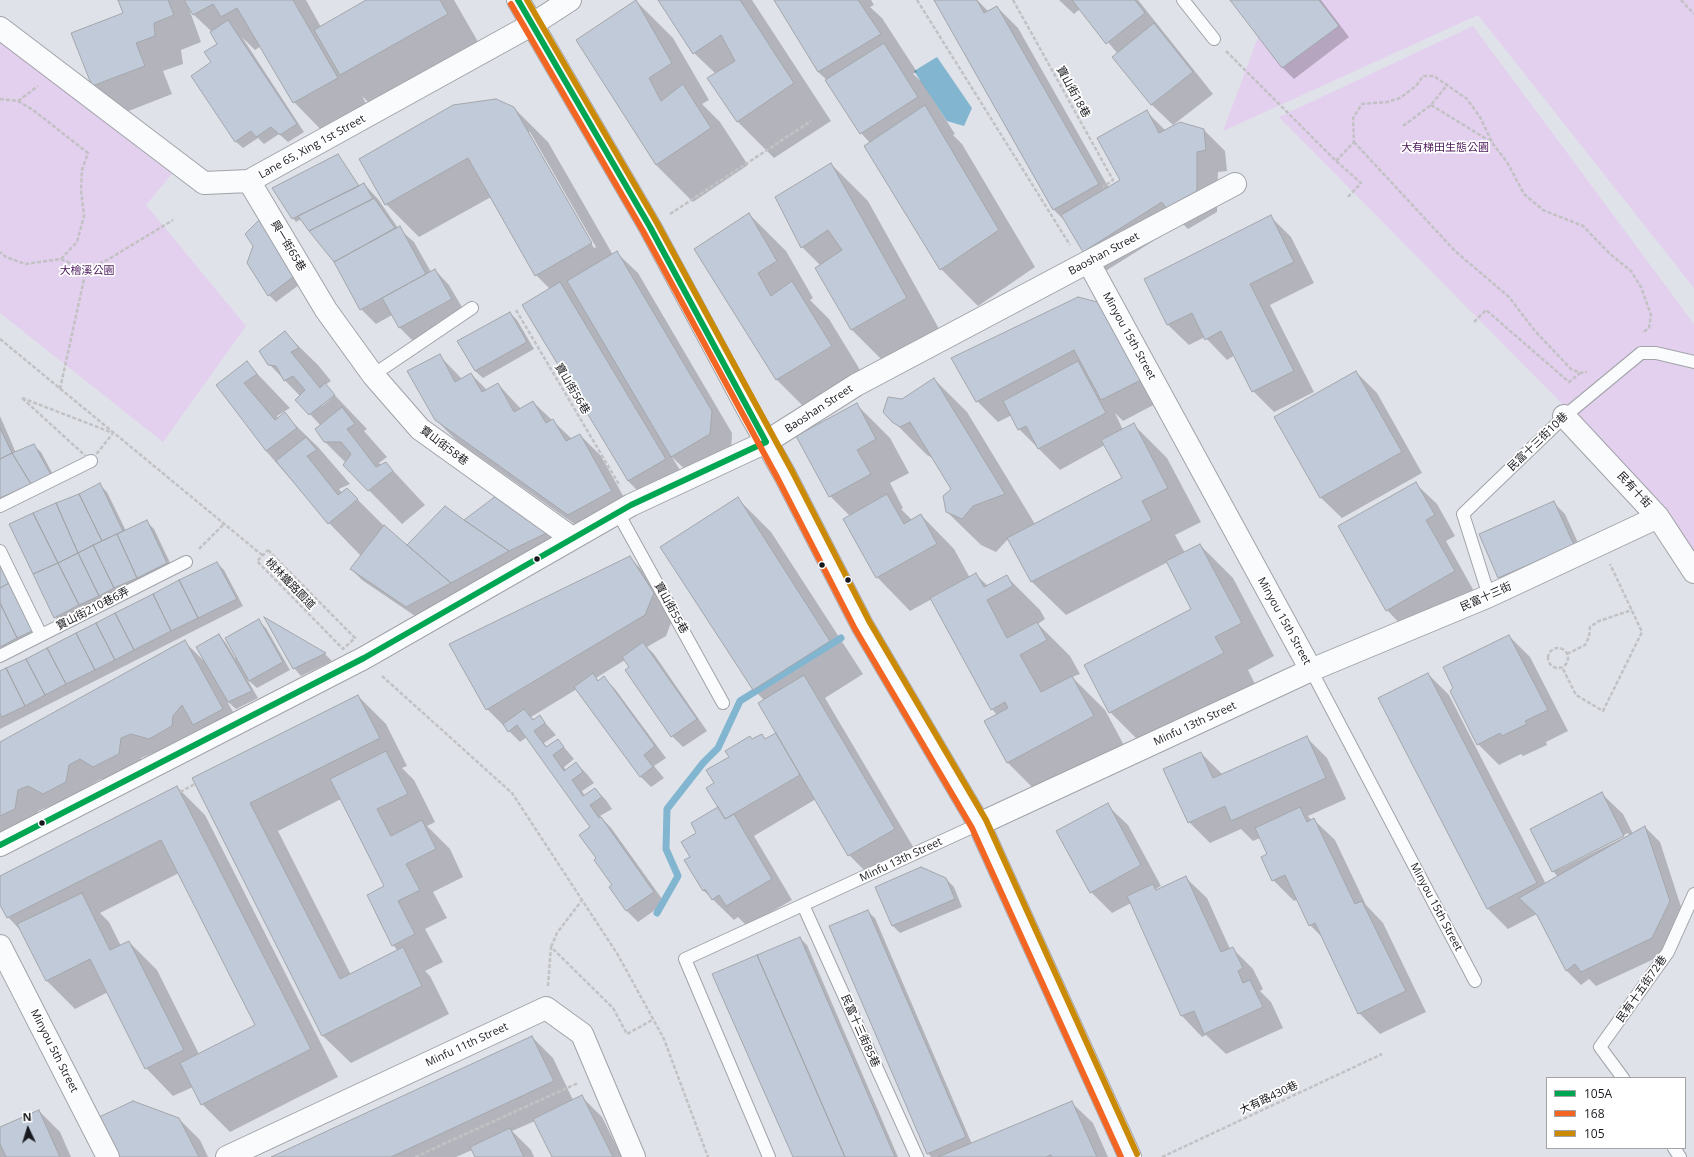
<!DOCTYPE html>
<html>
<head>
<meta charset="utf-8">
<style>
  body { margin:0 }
  #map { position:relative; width:1694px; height:1157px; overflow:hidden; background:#e0e2ea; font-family:"Open Sans",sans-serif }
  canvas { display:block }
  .legend { position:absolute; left:1546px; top:1077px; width:140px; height:72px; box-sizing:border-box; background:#fff; border:1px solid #a3a3a5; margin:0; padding:5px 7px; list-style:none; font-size:12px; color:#18191e }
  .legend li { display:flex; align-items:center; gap:8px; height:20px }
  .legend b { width:20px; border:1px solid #a3a3a5 }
  .north { position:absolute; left:8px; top:1109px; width:40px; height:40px; -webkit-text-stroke:3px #fff; paint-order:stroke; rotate:356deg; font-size:11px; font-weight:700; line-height:16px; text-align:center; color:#18191e }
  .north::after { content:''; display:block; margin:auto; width:14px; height:18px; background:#18191e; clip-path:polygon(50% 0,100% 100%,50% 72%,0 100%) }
</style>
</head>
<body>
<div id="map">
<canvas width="1694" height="1157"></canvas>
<ul class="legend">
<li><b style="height:5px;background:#00a651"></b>105A</li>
<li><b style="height:5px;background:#f26522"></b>168</li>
<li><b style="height:5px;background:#ca8a06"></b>105</li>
</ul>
<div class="north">N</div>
</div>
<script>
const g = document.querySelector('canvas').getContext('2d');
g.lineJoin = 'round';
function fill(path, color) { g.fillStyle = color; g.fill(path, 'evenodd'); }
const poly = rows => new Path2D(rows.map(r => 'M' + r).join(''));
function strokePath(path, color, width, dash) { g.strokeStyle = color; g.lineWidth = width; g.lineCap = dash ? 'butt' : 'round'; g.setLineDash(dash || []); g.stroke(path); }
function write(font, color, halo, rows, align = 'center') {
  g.font = font + ' "Open Sans","Noto Sans TC",sans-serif'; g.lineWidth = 3.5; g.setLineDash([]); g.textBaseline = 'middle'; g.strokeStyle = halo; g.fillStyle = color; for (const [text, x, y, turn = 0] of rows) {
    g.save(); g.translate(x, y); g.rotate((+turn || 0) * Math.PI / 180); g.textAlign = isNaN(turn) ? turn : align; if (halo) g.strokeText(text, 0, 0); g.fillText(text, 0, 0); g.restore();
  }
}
fill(poly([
  [1272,0,1694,0,1694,288,1478,15,1223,131],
  [1473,26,1694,324,1694,552,1657,500,1279,117],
  [0,41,172,174,146,205,246,326,163,442,0,313]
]), '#e3cfee');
fill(poly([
  [937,57,972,108,964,126,947,121,914,71]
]), '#82b5d0');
fill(poly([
  [119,0,306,0,321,27,368,0,454,0,481,47,374,108,362,96,370,111,327,136,294,102,261,46,255,50,242,37,304,132,288,142,279,134,264,144,258,138,243,148,235,141,212,63,219,44,211,31,194,15,187,3,201,42,181,50,183,64,163,71,172,94,121,114,93,86,124,13],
  [659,0,752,0,831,121,774,158,737,121,716,74,694,53],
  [775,0,871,0,874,5,870,7,882,18,917,72,913,74,921,81,955,134,953,135,962,144,1035,267,978,306,941,269,870,143,861,133,827,80,818,72],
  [935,0,977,0,989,12,997,7,1018,28,1109,188,1121,180,1146,111,1166,131,1174,126,1152,105,1114,57,1118,54,1080,9,1074,14,1059,0,1138,0,1213,94,1173,125,1204,130,1225,151,1227,171,1218,172,1217,212,1188,229,1182,223,1104,272,1083,251,1066,222,1054,210],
  [1232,0,1321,0,1349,37,1294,79,1283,68],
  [636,1,673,38,709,100,702,104,720,122,748,165,693,202,656,165,577,40],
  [514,108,548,142,613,255,617,253,638,273,732,433,731,455,693,477,672,457,686,480,649,502,628,481,524,305,550,289,536,275,491,197,419,237,386,204],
  [528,132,530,132,596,247,594,248],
  [338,155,359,187,364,184,378,199,398,228,414,242,431,272,435,270,449,285,466,314,414,342,400,328,392,315,376,324,361,309,335,261,301,219,296,222,293,218],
  [831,164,868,201,943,336,889,367,852,330,817,269,821,266,802,247],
  [749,214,786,251,813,298,810,300,829,319,868,383,814,417,777,380,696,249],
  [1270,216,1291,237,1314,283,1270,305,1314,392,1274,412,1253,391,1235,355,1227,360,1205,337,1189,345,1168,325],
  [259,221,266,228,303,282,276,302,269,295],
  [1078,298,1163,400,1123,421,1115,413,1123,430,1133,424,1167,458,1201,522,1175,535,1185,553,1200,545,1233,578,1274,656,1248,670,1256,686,1143,745,1110,712,1193,609,1168,562,1066,615,1032,582,1009,538,996,552,981,545,947,512,952,489,934,459,927,455,893,421,902,400,934,379,967,412,1035,524,1123,478,1105,445,1060,470,1019,429,1012,415,998,422,977,401],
  [510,313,517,320,534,349,483,378,475,371,459,341],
  [284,332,318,365,331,381,325,385,367,429,364,431,387,457,379,463,381,466,386,463,425,505,402,524,344,465,346,463,325,442,321,426,310,414,300,396,269,364],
  [331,397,332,398,322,406,321,405],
  [439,355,462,379,471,374,487,390,498,384,521,409,533,402,572,439,580,435,601,456,632,512,590,535,457,441,436,420],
  [247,363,290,408,277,416,278,418,284,414,318,447,350,484,339,489,342,493,347,489,384,526,411,549,468,524,500,494,563,541,418,618,362,580,351,569,361,556,329,523,266,451,217,385],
  [1356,372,1377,393,1422,473,1342,518,1321,498,1276,417],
  [857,405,890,438,909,473,890,483,903,508,901,509,912,520,921,515,954,549,970,578,976,575,988,586,1006,576,1040,610,1045,619,1038,624,1070,656,1080,674,1072,677,1105,710,1126,749,1041,796,1007,762,997,715,992,709,932,599,910,611,877,577,850,516,830,496],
  [0,416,16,453,33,445,41,452,57,482,0,508],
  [1416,484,1437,504,1455,536,1446,541,1475,593,1407,631,1387,610],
  [100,485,107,492,126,531,146,521,154,529,174,571,62,624,55,617,10,525],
  [738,499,771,532,863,674,825,698,915,850,870,876,849,855,816,799,754,836,792,900,747,926,738,917,734,920,703,890,691,857,698,833,719,808,715,783,730,757,750,737,753,740,762,735,766,740,777,733,764,700,753,689],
  [1554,503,1565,514,1584,556,1510,588,1499,577],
  [0,554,40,638,0,658],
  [629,557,650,578,674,615,666,636,647,647,654,654,707,731,683,747,672,736,626,670,630,667,625,660,596,678,599,681,604,678,615,689,666,758,654,766,664,778,651,787,640,776,577,689,531,717,535,720,540,717,556,735,544,743,547,747,558,740,574,759,564,767,566,770,576,763,587,774,594,783,582,791,585,796,595,789,606,800,612,809,600,816,612,829,665,903,638,922,627,911,610,887,613,885,597,858,591,828,527,737,520,742,487,709,451,644],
  [217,563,224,570,243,606,0,729,0,672],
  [267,620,325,654,332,661,301,676,294,668],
  [259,621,266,628,290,670,257,688,247,679,258,698,236,709,227,701,243,730,215,745,200,730,194,737,141,758,140,775,115,788,101,779,89,786,87,803,64,815,50,806,38,811,35,830,0,847,0,743,185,642,203,660,219,635,226,643,235,658],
  [1509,636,1530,657,1568,731,1546,742,1547,745,1523,756,1521,754,1499,765,1478,744],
  [1428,674,1449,695,1546,884,1558,877,1553,871,1602,794,1623,814,1633,834,1645,827,1660,842,1684,916,1667,953,1596,986,1589,979,1581,985,1566,970,1537,914,1508,929,1487,908],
  [1628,833,1629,835,1559,869,1559,867],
  [358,696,386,724,407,766,402,768,414,780,435,822,427,826,450,849,463,877,433,892,447,918,425,929,443,962,425,971,430,976,449,1014,351,1063,323,1036,193,779],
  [341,799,386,886,368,895,393,945,398,951,351,975,278,831],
  [1306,737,1327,758,1346,799,1308,816,1312,821,1314,820,1335,840,1366,905,1383,923,1426,1012,1380,1034,1359,1013,1323,938,1310,925,1298,899,1294,901,1273,880,1268,855,1260,838,1253,841,1241,829,1210,843,1189,822,1201,753,1223,775],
  [177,787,205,815,338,1077,230,1132,202,1104,193,1087,173,1096,146,1068,108,992,75,1009,47,981,22,932,8,917,0,902,0,877],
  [179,873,256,1025,199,1054,157,970,129,942,121,946,109,922,100,913],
  [1107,805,1128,825,1161,886,1154,890,1154,892,1186,878,1207,898,1230,949,1232,948,1253,969,1263,989,1260,991,1271,1002,1283,1028,1226,1054,1206,1035,1202,1037,1182,1016,1131,903,1112,913,1091,892],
  [946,879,954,887,962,907,900,933,893,926,876,888],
  [867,911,875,918,972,1144,1072,1103,1093,1123,1108,1157,931,1157,928,1153],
  [800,938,807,945,898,1157,794,1157],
  [532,1037,553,1058,573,1100,581,1096,602,1117,622,1157,553,1157,535,1121,512,1131,531,1150,534,1157,476,1157,472,1150,456,1157,273,1157],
  [39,1111,60,1132,71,1157,0,1157,0,1128],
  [179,1119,200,1140,208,1157,117,1157]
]), '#0003');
strokePath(poly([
  [657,913,678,876,666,849,667,809,703,763,718,748,740,701,841,638]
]), '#82b5d0', 7);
const building = poly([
  [118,0,168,0,174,15,154,23,155,36,136,43,145,66,92,86,71,33,123,13,118,0],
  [184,0,293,0,338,78,293,103,237,8,221,17,213,4,193,15,184,0],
  [366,0,440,0,448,14,340,75,314,30,366,0],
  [636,0,672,63,649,78,661,101,683,84,711,128,656,165,576,40,636,0],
  [658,0,740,0,794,83,737,122,707,78,735,61,721,35,693,54,658,0],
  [774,0,858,0,881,34,818,72,774,0],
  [934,0,977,0,984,13,997,6,1099,184,1053,210,934,0],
  [1072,0,1135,0,1145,13,1106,44,1072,0],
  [1230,0,1319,0,1339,26,1282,68,1230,0],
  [228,20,297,124,280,135,271,127,256,137,251,131,235,142,191,76,211,62,204,52,217,44,210,32,228,20],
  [1154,23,1193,72,1151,105,1112,57,1154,23],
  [884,43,918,97,860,134,825,80,884,43],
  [496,99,514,107,592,243,535,276,468,158,385,205,359,159,453,105,496,99],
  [925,105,999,230,940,270,864,146,925,105],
  [1147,110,1159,133,1180,122,1204,129,1206,150,1197,152,1197,191,1166,208,1162,202,1083,252,1061,215,1120,180,1097,138,1147,110],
  [338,154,359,186,292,219,272,188,338,154],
  [831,163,907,298,851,330,815,268,842,250,828,230,801,248,775,197,831,163],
  [364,183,373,199,309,231,298,216,364,183],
  [374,198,395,228,334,262,309,231,374,198],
  [749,213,777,261,758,273,771,296,792,281,832,346,776,380,694,249,749,213],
  [1271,215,1294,262,1250,284,1294,371,1252,392,1221,331,1205,340,1192,313,1167,325,1144,279,1271,215],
  [259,220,297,274,268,296,247,263,253,246,245,234,259,220],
  [400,226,426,274,360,310,334,262,400,226],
  [617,251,712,411,710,434,671,457,567,281,617,251],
  [435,269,452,299,399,328,382,298,435,269],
  [560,282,666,459,628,481,522,305,560,282],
  [1078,297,1101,303,1143,379,1101,400,1074,350,976,402,951,358,1078,297],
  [510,312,527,342,475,371,457,341,510,312],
  [285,331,299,348,291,352,320,388,325,383,335,395,309,415,295,400,305,390,293,376,284,381,276,366,268,365,259,351,285,331],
  [440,354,455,382,471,373,482,392,498,383,514,412,533,401,546,423,553,419,566,441,580,434,612,491,568,515,435,420,407,371,440,354],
  [247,361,257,374,244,383,275,420,285,412,297,428,266,451,216,385,247,361],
  [1078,361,1106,413,1038,449,1026,426,1018,430,1003,401,1078,361],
  [1356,371,1402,452,1320,498,1274,417,1356,371],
  [934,378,1005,494,973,506,962,519,946,512,943,496,951,489,910,422,900,427,892,422,883,412,888,397,902,399,934,378],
  [857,403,876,439,857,450,871,474,829,497,796,436,857,403],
  [342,407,355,424,347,429,376,467,386,462,393,471,368,491,343,465,351,454,341,442,324,442,315,429,342,407],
  [1134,423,1168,488,1142,501,1152,520,1031,582,1007,538,1122,478,1101,440,1134,423],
  [0,428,12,453,0,459,0,428],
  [306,437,317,450,307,456,338,495,347,488,358,499,328,524,276,461,306,437],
  [34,444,51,475,31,484,12,453,34,444],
  [12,453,31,484,0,498,0,459,12,453],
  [1416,482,1435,515,1426,520,1455,571,1386,611,1338,526,1416,482],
  [100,483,123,531,102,541,79,494,100,483],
  [500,493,553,530,509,551,464,520,500,493],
  [79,494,102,541,78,553,56,503,79,494],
  [887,494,904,524,921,514,937,544,876,578,843,519,887,494],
  [738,497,830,641,753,690,660,547,738,497],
  [1554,501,1574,545,1498,578,1479,534,1554,501],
  [56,503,78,553,58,563,33,513,56,503],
  [445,506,464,520,509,551,451,583,407,545,445,506],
  [33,513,58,563,33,574,9,524,33,513],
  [147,520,167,563,137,578,117,534,147,520],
  [384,525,407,545,451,583,406,607,350,569,384,525],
  [117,534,137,578,114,588,93,545,117,534],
  [1200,544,1242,623,1215,637,1224,653,1109,713,1084,665,1191,609,1166,561,1200,544],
  [93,545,114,588,99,596,78,553,93,545],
  [78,553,99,596,79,605,58,563,78,553],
  [630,556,654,593,645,615,486,710,449,644,630,556],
  [0,560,11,582,0,588,0,560],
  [217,562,237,599,198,618,179,580,217,562],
  [58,563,79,605,54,618,33,574,58,563],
  [976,573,984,587,1007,575,1013,586,987,600,1007,638,1037,622,1047,640,1020,655,1041,692,1072,676,1094,716,1007,763,984,721,1008,708,1005,702,991,710,930,598,976,573],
  [179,580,198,618,171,631,153,594,179,580],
  [11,582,34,630,17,638,0,603,0,588,11,582],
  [153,594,171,631,134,650,115,613,153,594],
  [0,603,17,638,0,647,0,603],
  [115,613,134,650,115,660,96,623,115,613],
  [264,617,326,653,293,669,264,617],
  [259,619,283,662,249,681,225,638,259,619],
  [96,623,115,660,95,670,76,633,96,623],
  [76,633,95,670,66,684,47,648,76,633],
  [219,634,252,691,228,702,196,647,219,634],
  [1509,635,1548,710,1525,721,1527,724,1502,736,1500,733,1477,745,1450,691,1453,688,1443,667,1509,635],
  [185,640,223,709,193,725,182,705,173,716,172,726,149,739,131,734,121,738,119,754,93,767,80,759,69,765,66,782,43,794,28,786,18,790,15,809,0,816,0,742,185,640],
  [643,642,697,719,671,737,625,670,629,667,622,657,643,642],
  [47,648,66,684,45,695,26,659,47,648],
  [26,659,45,695,25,706,6,668,26,659],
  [6,668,25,706,2,717,0,714,0,671,6,668],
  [593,673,598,681,604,676,655,746,644,755,653,767,640,777,574,687,593,673],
  [1428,673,1537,883,1487,909,1378,698,1428,673],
  [804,675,895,829,848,856,758,703,804,675],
  [358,695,380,738,250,803,340,979,403,947,422,986,322,1036,192,778,358,695],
  [524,709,533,720,540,715,545,723,534,731,546,747,558,739,564,747,553,755,564,771,576,762,583,772,572,780,583,796,595,788,602,797,590,805,599,818,601,817,654,892,626,911,609,887,612,885,594,860,596,858,579,835,590,827,517,725,508,732,503,724,524,709],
  [776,733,800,775,725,819,706,788,714,783,706,770,729,757,725,751,750,736,752,739,762,734,765,739,776,733],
  [1307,736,1326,778,1231,821,1225,806,1188,823,1163,769,1201,752,1213,778,1307,736],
  [386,751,408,794,377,809,391,836,422,820,436,849,406,864,420,890,398,901,415,934,392,946,367,895,384,886,330,779,386,751],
  [177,786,311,1049,201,1105,180,1063,255,1025,161,840,7,918,0,905,0,876,177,786],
  [1602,792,1624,836,1552,872,1530,829,1602,792],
  [1108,803,1141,865,1090,893,1056,831,1108,803],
  [718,807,725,819,734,814,772,879,726,906,719,895,712,900,705,889,703,891,684,860,690,857,681,842,696,833,691,823,718,807],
  [1300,807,1307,822,1314,818,1355,904,1362,901,1406,991,1358,1014,1315,923,1309,926,1285,875,1272,881,1261,857,1267,854,1255,828,1300,807],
  [1645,826,1670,901,1652,938,1581,972,1575,964,1566,971,1537,915,1519,898,1645,826],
  [921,867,946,878,955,899,892,926,875,887,921,867],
  [1186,876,1221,952,1233,947,1243,968,1238,971,1243,983,1250,980,1263,1007,1204,1034,1194,1011,1181,1016,1127,896,1153,884,1156,890,1186,876],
  [82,893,110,950,129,941,184,1050,145,1069,90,959,46,981,17,924,82,893],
  [868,910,966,1137,927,1154,829,926,868,910],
  [800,937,895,1157,845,1157,757,955,800,937],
  [757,955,845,1157,793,1157,712,974,757,955],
  [532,1036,554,1081,391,1157,271,1157,532,1036],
  [582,1095,613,1157,552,1157,533,1119,582,1095],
  [133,1101,179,1118,199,1157,115,1157,97,1118,133,1101],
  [1072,1101,1097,1157,1052,1157,1051,1155,1046,1157,938,1157,1072,1101],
  [39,1110,60,1157,6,1157,0,1144,0,1127,39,1110],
  [510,1128,524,1157,475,1157,470,1147,510,1128]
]);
fill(building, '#c1cad8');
strokePath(building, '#a3a6ab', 1);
const lane = poly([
  [1183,0,1214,39],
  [373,375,472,308],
  [0,506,91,461],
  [618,513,723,703],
  [0,551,41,635],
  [1489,596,1463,514,1566,415,1641,353,1656,353,1694,362],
  [0,656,186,562],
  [1311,670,1475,981],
  [803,905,917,1157],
  [1623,1078,1600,1047,1668,952,1694,894],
  [1674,1148,1680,1157],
  [769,1157,685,959,979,824]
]);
const street = poly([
  [518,0,650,227,751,415,785,475,862,625,979,824,1130,1157],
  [0,28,204,183,249,181,533,24,570,0],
  [249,181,326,310,373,375,420,429,572,538],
  [1089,263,1311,670],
  [1564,416,1658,517,1694,572],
  [979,824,1311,670,1489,596,1658,517],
  [0,845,364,658,631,505,766,442,856,385,1235,184],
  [0,946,108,1157],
  [227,1157,546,1008,582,1034,634,1157]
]);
strokePath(lane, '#a1a3a9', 14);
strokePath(street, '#a1a3a9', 24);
strokePath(poly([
  [917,0,1070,245],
  [1013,0,1113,180,1103,187],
  [1681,0,1694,14],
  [1226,51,1336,161,1361,183,1348,197],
  [0,99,18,101,33,110,88,153,82,170,81,190,84,216,77,242,61,259,25,264,6,257,0,252],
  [18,101,38,86],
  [1431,105,1493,143],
  [1403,126,1431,105,1448,84],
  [1354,142,1455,251,1509,297,1535,331,1571,369,1580,373,1587,372],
  [1336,161,1354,142,1353,118,1362,104,1387,102,1400,98,1416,86,1423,76,1434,76,1467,99,1480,117,1493,144,1507,162,1524,194,1543,210,1583,226,1610,254,1631,271,1641,287,1651,315,1649,328,1642,333],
  [670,214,811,121],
  [61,259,86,270,109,259,173,220],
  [516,310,620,486],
  [1474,322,1486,310,1569,382,1580,373],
  [0,339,262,555],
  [60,389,86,270],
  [22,398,113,433,91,461,22,398],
  [199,549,224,524],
  [268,550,355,638,343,649,257,561,268,550],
  '1548 658a10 10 0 1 1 20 0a10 10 0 1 1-20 0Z',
  [1567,654,1585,645,1589,637,1590,627,1599,621,1632,610],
  [1563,669,1576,695,1603,711,1642,632,1610,564],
  [382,676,512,793,618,955,664,1039,708,1157],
  [180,792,195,784],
  [551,947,557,933,582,900],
  [548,986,551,947,613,1008,627,1034,654,1019],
  [415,1157,578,1083],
  [1162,1157,1382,1054]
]), '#c2c2c4', 2.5, [4, 2]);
strokePath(lane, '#fafbfc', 12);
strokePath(street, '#fafbfc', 22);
strokePath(poly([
  [518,0,650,227,766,442],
  [0,845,364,658,631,505,766,442]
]), '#00a651', 6);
strokePath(poly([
  [511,4,643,231,778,479,855,629,972,828,1121,1157]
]), '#f26522', 6);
strokePath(poly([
  [527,0,657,223,792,471,869,621,986,820,1137,1154]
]), '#ca8a06', 6);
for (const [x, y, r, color] of [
  [537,559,3.5,"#18191e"],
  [822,565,3.5,"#18191e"],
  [848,580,3.5,"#18191e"],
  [42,823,3.5,"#18191e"]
]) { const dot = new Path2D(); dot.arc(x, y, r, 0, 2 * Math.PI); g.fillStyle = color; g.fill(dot); strokePath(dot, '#fff', 1.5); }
write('11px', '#18191e', '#fff', [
  ["寶山街18巷",1073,92,61],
  ["Lane 65, Xing 1st Street",312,147,-29],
  ["興一街65巷",288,246,59],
  ["Baoshan Street",1104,254,-28],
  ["Minyou 15th Street",1129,336,61],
  ["寶山街56巷",572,389,59],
  ["Baoshan Street",819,409,-33],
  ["民富十三街10巷",1538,442,-44],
  ["寶山街58巷",444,446,37],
  ["民有十街",1634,490,47],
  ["桃林鐵路園道",290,584,46],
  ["民富十三街",1486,597,-24],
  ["寶山街55巷",671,608,61],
  ["寶山街210巷6弄",93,609,-27],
  ["Minyou 15th Street",1284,621,61],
  ["Minfu 13th Street",1195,724,-25],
  ["Minfu 13th Street",901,860,-25],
  ["Minyou 15th Street",1436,907,62],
  ["民有十五街72巷",1642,989,-55],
  ["民富十三街85巷",860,1031,66],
  ["Minfu 11th Street",467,1045,-25],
  ["Minyou 5th Street",54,1051,63],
  ["大有路430巷",1269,1098,-25]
]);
write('11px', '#4a1758', '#fff', [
  ["大有梯田生態公園",1445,148],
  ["大檜溪公園",87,271]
]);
</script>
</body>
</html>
